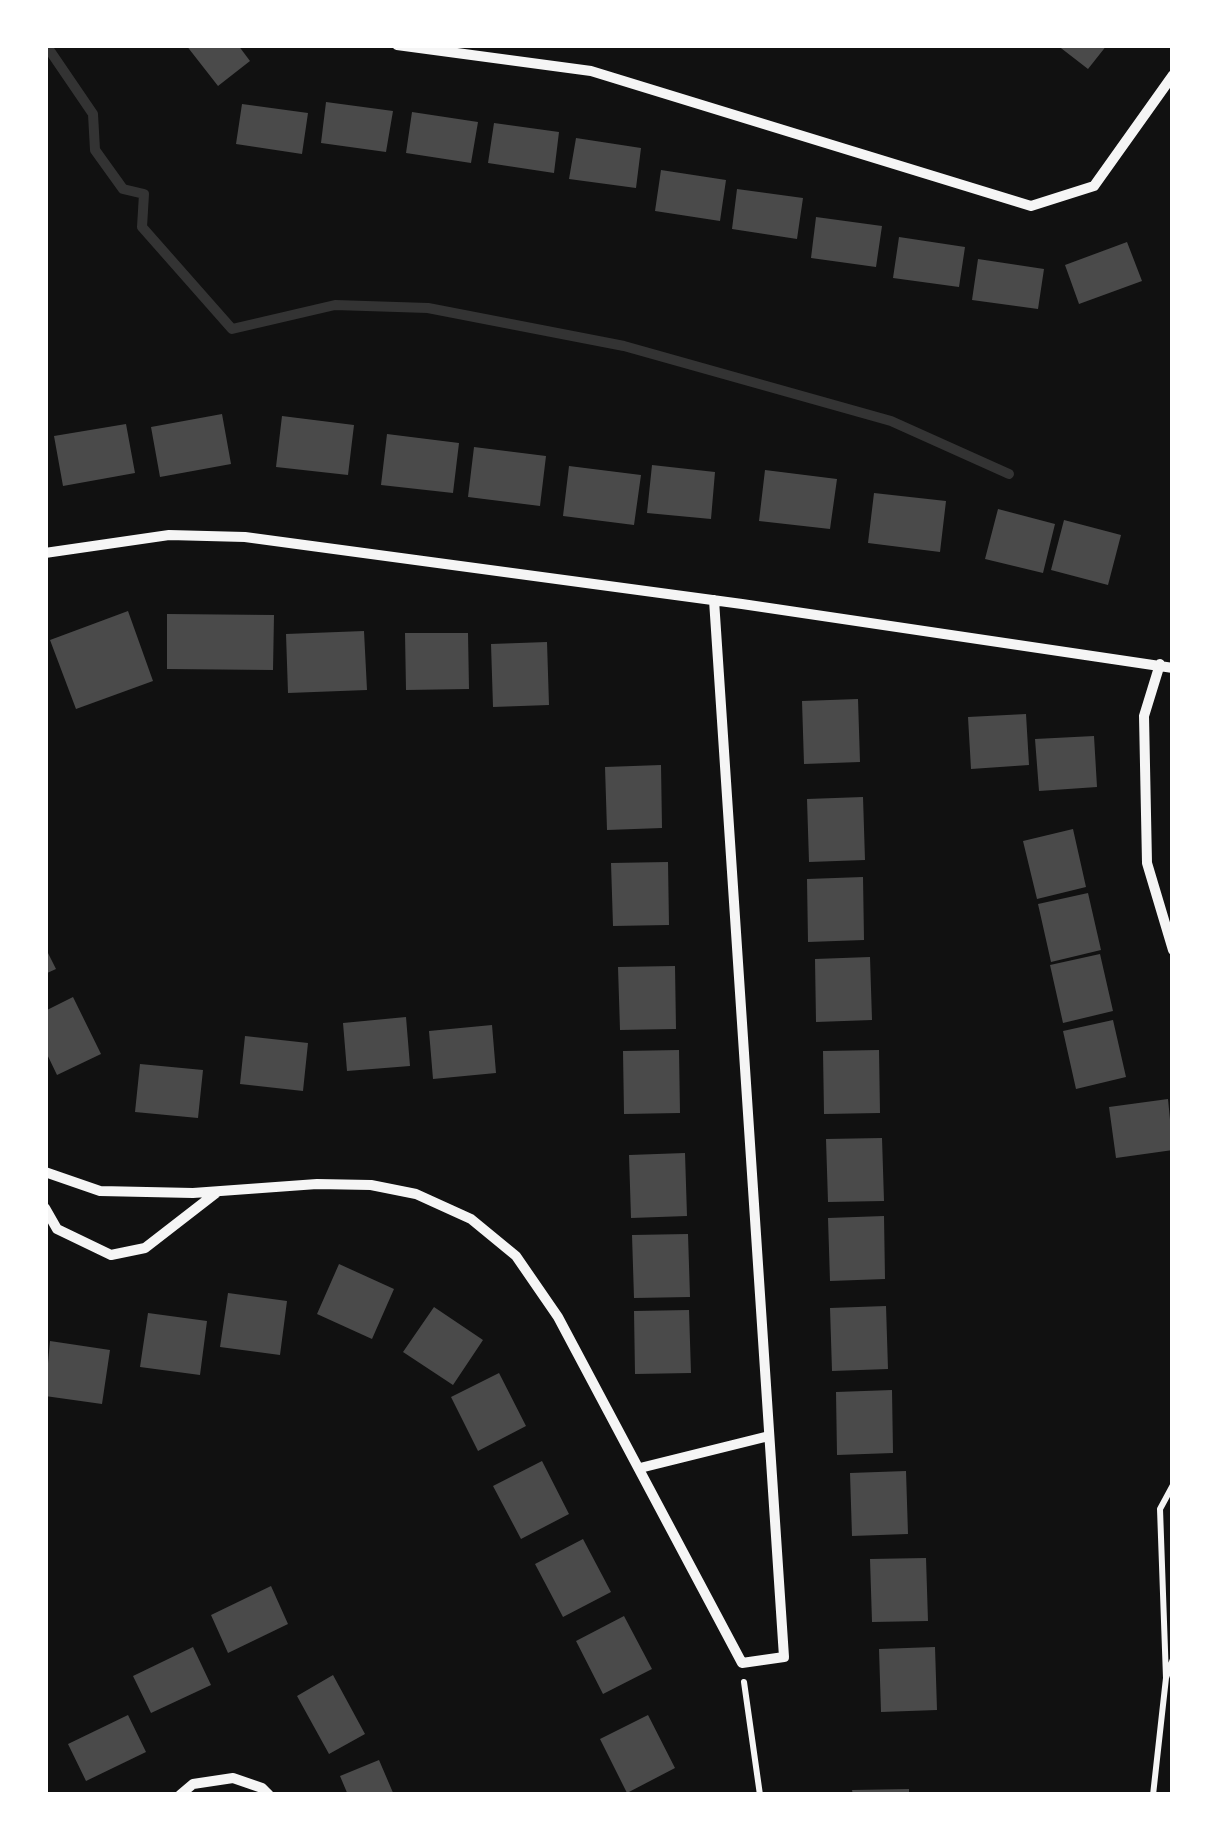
<!DOCTYPE html>
<html>
<head>
<meta charset="utf-8">
<style>
  body { margin:0 }
  #map { position:relative; width:1218px; height:1840px; overflow:hidden; background:#111; font-family:Ubuntu,sans-serif }
  canvas { display:block }
  .frame { position:absolute; inset:0; border:48px solid #fff; pointer-events:none }
</style>
</head>
<body>
<div id="map">
<canvas width="1218" height="1840"></canvas>
<div class="frame"></div>
</div>
<script>
const g = document.querySelector('canvas').getContext('2d');
g.lineJoin = 'round';
const poly = rows => new Path2D(rows.map(r => 'M' + r).join(''));
function strokePath(path, color, width, dash) { g.strokeStyle = color; g.lineWidth = width; g.lineCap = dash ? 'butt' : 'round'; g.setLineDash(dash || []); g.stroke(path); }
function fill(path, color) { g.fillStyle = color; g.fill(path, 'evenodd'); }
strokePath(poly([
  [46,45,93,114,95,150,123,189,144,194,142,227,232,329,335,305,428,308,624,346,891,421,1009,474]
]), '#333', 10);
fill(poly([
  [186,45,238,45,250,61,218,86],
  [1057,45,1107,45,1088,69],
  [326,102,393,111,386,152,321,143],
  [242,104,308,113,302,154,236,144],
  [412,112,478,122,471,163,406,153],
  [494,123,559,132,554,173,488,163],
  [576,138,641,148,636,188,569,179],
  [661,170,726,180,720,221,655,211],
  [737,189,803,198,797,239,732,229],
  [816,217,882,226,876,267,811,258],
  [899,237,965,247,959,287,893,278],
  [1127,242,1142,281,1079,304,1065,265],
  [978,259,1044,269,1038,309,972,300],
  [222,414,231,464,160,477,151,427],
  [282,416,354,425,348,475,276,467],
  [126,424,135,473,63,486,54,436],
  [387,434,459,443,453,493,381,485],
  [474,447,546,456,540,506,468,497],
  [652,465,715,472,711,519,647,513],
  [569,466,641,475,634,525,563,516],
  [765,470,837,479,830,529,759,521],
  [874,493,946,501,940,552,868,543],
  [998,509,1055,524,1043,573,985,559],
  [1064,520,1121,535,1108,585,1051,570],
  [128,611,153,681,76,709,50,640],
  [167,614,274,615,273,670,167,669],
  [364,631,367,690,288,693,286,634],
  [405,633,468,633,469,689,406,690],
  [547,642,549,705,493,707,491,644],
  [858,699,860,762,804,764,802,701],
  [1026,714,1029,765,971,769,968,717],
  [1094,736,1097,787,1039,791,1035,739],
  [661,765,662,828,607,830,605,767],
  [863,797,865,860,809,862,807,799],
  [1073,829,1086,887,1037,899,1023,841],
  [668,862,669,925,613,926,611,863],
  [863,877,864,940,808,942,807,879],
  [1088,893,1101,950,1051,962,1038,904],
  [45,947,56,969,45,974],
  [1100,954,1113,1011,1063,1023,1050,965],
  [870,957,872,1020,816,1022,815,959],
  [675,966,676,1029,620,1030,618,967],
  [73,997,101,1054,57,1075,45,1050,45,1011],
  [406,1017,410,1066,347,1071,343,1023],
  [1113,1020,1126,1077,1076,1089,1063,1031],
  [492,1025,496,1073,433,1079,429,1031],
  [245,1036,308,1043,303,1091,240,1084],
  [679,1050,680,1113,624,1114,623,1051],
  [879,1050,880,1113,824,1114,823,1051],
  [140,1064,203,1070,198,1118,135,1112],
  [1168,1099,1173,1150,1116,1158,1109,1107],
  [882,1138,884,1201,828,1202,826,1139],
  [685,1153,687,1216,631,1218,629,1155],
  [884,1216,885,1279,830,1281,828,1218],
  [688,1234,690,1297,634,1298,632,1235],
  [339,1264,394,1289,372,1339,317,1314],
  [228,1293,287,1301,280,1355,220,1347],
  [886,1306,888,1369,832,1371,830,1308],
  [434,1307,483,1340,453,1385,403,1352],
  [689,1310,691,1373,635,1374,634,1311],
  [148,1313,207,1321,200,1375,140,1367],
  [50,1341,110,1350,102,1404,45,1396],
  [499,1373,526,1426,478,1451,451,1397],
  [892,1390,893,1453,837,1455,836,1392],
  [542,1461,569,1514,521,1539,493,1486],
  [906,1471,908,1534,852,1536,850,1473],
  [583,1539,611,1592,563,1617,535,1564],
  [926,1558,928,1621,872,1622,870,1559],
  [271,1586,288,1624,228,1653,211,1615],
  [624,1616,652,1669,603,1694,576,1641],
  [193,1647,211,1685,151,1713,133,1676],
  [935,1647,937,1710,881,1712,879,1649],
  [333,1675,365,1734,329,1754,297,1696],
  [128,1715,146,1752,86,1781,68,1744],
  [648,1715,675,1768,627,1793,600,1739],
  [379,1760,394,1795,348,1795,340,1776],
  [909,1789,909,1795,853,1795,852,1790]
]), '#4a4a4a');
strokePath(poly([
  [1166,1678,1160,1509,1173,1485],
  [744,1682,760,1795],
  [1153,1795,1166,1678,1173,1659]
]), '#f5f5f5', 6);
strokePath(poly([
  [397,45,591,71,1031,206,1094,186,1173,75],
  [45,553,169,535,245,537,742,604,1173,668],
  [1160,664,1144,716,1147,863,1173,950],
  [45,1172,100,1191,193,1193,317,1184,371,1185,416,1194,471,1219,516,1256,558,1317,742,1663,784,1657,714,600],
  [45,1208,57,1229,111,1255,145,1248,216,1193],
  [640,1468,769,1436],
  [180,1795,193,1784,233,1778,262,1788,269,1795]
]), '#f5f5f5', 10);
</script>
</body>
</html>
